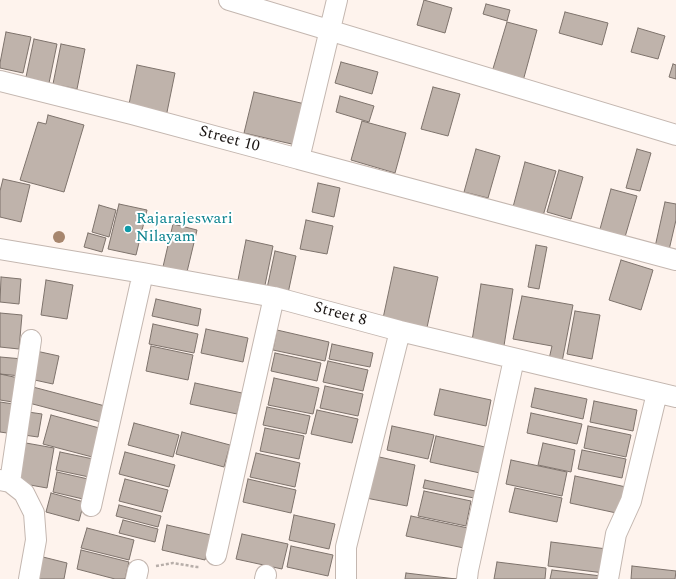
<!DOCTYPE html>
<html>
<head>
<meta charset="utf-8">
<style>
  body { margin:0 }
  canvas { display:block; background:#fef3ed }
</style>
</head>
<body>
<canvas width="676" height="579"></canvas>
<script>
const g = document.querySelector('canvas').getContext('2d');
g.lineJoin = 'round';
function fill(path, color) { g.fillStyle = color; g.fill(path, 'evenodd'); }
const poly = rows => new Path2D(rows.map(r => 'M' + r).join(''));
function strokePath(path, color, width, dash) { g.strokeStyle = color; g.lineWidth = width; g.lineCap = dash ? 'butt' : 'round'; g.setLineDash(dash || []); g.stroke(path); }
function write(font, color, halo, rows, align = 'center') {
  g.font = font + ' Spectral,serif'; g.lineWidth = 4; g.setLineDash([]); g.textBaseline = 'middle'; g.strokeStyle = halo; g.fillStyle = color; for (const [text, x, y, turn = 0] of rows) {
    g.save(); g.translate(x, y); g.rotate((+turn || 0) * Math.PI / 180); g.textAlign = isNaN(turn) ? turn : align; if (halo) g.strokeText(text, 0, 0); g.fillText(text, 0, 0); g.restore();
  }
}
const building = poly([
  [424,0,452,8,445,33,417,25,424,0],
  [486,4,510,10,507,21,483,14,486,4],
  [565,12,608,23,602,45,559,33,565,12],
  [507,22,537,30,523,81,492,72,507,22],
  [638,28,665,36,658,59,631,52,638,28],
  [6,32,31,37,23,73,0,68,0,63,6,32],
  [34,39,57,44,49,83,26,77,34,39],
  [61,44,85,49,77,89,53,84,61,44],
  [341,62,378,72,372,94,335,83,341,62],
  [673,64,676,65,676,79,669,77,673,64],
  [137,65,175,73,166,117,128,109,137,65],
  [433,87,460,94,448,136,421,129,433,87],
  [254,92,305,104,296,145,244,133,254,92],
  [340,96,374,106,369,122,336,112,340,96],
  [48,115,84,125,64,192,20,180,38,122,46,124,48,115],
  [362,121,406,133,395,173,351,160,362,121],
  [476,149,500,156,488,198,464,192,476,149],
  [637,149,651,153,640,191,626,188,637,149],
  [525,162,556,171,543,216,513,207,525,162],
  [559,170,583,177,571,219,547,212,559,170],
  [3,179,30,185,21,222,0,217,0,191,3,179],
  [318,183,340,188,334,217,312,212,318,183],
  [611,189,637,196,625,237,600,229,611,189],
  [665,202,676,204,676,220,669,250,655,247,665,202],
  [119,204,147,210,136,255,108,249,119,204],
  [99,205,116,210,109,237,92,232,99,205],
  [306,220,333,226,327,254,300,249,306,220],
  [173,224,197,230,186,276,162,271,173,224],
  [88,233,106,238,102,252,84,247,88,233],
  [246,240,273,246,264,290,237,285,246,240],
  [536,245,547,247,539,289,528,287,536,245],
  [275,251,296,256,287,298,266,293,275,251],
  [621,260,653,270,641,310,609,300,621,260],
  [394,267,438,277,426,332,382,323,394,267],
  [1,277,21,279,19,304,0,302,1,277],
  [46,280,73,285,67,319,41,315,46,280],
  [481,284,513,289,503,352,471,347,481,284],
  [522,296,573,305,562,362,549,359,552,346,513,339,522,296],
  [156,299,201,309,198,326,152,316,156,299],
  [575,311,600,315,592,359,567,354,575,311],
  [0,313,22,315,19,349,0,347,0,313],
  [153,324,198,334,194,353,149,344,153,324],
  [206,329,248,338,243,362,201,353,206,329],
  [277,330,329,342,325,361,273,350,277,330],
  [332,344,373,353,370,367,329,359,332,344],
  [151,346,193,355,188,380,146,371,151,346],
  [36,351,59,356,53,384,30,379,36,351],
  [275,353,321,363,317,381,271,371,275,353],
  [0,357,23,359,21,376,0,374,0,357],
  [328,361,368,370,363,391,323,382,328,361],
  [0,374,23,379,19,403,0,400,0,374],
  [274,378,319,388,313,414,268,405,274,378],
  [195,383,242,393,237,414,190,404,195,383],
  [325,386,363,394,358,416,320,408,325,386],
  [33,387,105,406,101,422,29,403,33,387],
  [535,388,587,399,583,419,531,407,535,388],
  [440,389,491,400,486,426,434,415,440,389],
  [594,401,637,410,633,431,590,422,594,401],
  [0,402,20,405,14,434,0,432,0,402],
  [267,407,310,416,306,434,263,425,267,407],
  [317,410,358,419,352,443,311,434,317,410],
  [28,412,42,414,38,437,24,435,28,412],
  [531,413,582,424,577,444,527,433,531,413],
  [51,415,103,429,96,458,43,444,51,415],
  [134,423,179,435,173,457,128,445,134,423],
  [392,426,434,435,428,459,387,450,392,426],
  [588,426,631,435,626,457,584,448,588,426],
  [265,428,304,436,299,459,260,451,265,428],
  [182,432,230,445,224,467,176,454,182,432],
  [436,436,485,447,480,473,430,462,436,436],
  [26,443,54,448,47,488,19,483,26,443],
  [543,443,575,450,571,472,538,465,543,443],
  [582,450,626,459,622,478,578,469,582,450],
  [60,452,93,459,89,477,56,470,60,452],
  [125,452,175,465,169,487,119,474,125,452],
  [256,453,300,463,295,487,250,477,256,453],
  [375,456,415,465,407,506,366,498,375,456],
  [511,460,567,472,562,496,506,484,511,460],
  [57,472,88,479,83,499,53,492,57,472],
  [575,476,626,487,621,514,570,503,575,476],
  [125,479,168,490,162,512,119,501,125,479],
  [248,479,296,490,291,513,243,502,248,479],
  [425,480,475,491,474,498,423,488,425,480],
  [515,488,562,498,557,522,509,512,515,488],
  [424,491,471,501,466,526,418,516,424,491],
  [51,493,84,502,79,521,46,512,51,493],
  [119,505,161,516,158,527,116,516,119,505],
  [294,515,335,524,329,549,289,540,294,515],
  [411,516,468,528,464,548,406,536,411,516],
  [123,520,158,529,155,542,119,533,123,520],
  [167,525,211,535,205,560,162,550,167,525],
  [87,528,134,540,129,560,81,548,87,528],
  [242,534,288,544,282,569,236,559,242,534],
  [551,542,607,549,604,573,548,566,551,542],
  [291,546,333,555,328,576,287,567,291,546],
  [81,550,129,562,125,579,115,579,77,569,81,550],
  [43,557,67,563,64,579,38,579,43,557],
  [497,562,546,568,545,579,494,579,497,562],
  [632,566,676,571,675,579,631,579,632,566],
  [552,570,601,576,600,579,550,579,552,570],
  [406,573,456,579,405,579,406,573]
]);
fill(building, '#bfb3ab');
strokePath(building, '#7e736c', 1);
const minor = poly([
  [229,0,676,135],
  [0,81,132,114,299,159,337,0],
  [299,159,676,260],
  [0,249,143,273,274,297,400,331,676,397],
  [0,480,10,482,24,493,34,513,36,540,29,579],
  [10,482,31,340],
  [91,506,143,273],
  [216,555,274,297],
  [136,579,138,570],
  [265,579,266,575],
  [346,579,346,547,400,331],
  [467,579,468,570,514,359],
  [608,579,616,534,631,501,657,393]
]);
strokePath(minor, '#c4b7b0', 22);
strokePath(poly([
  [156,566,173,563,197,567,200,567]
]), '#b7aea9', 2.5, [3, 2]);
strokePath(minor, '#fff', 20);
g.fillStyle = '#a7866e';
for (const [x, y] of [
  [59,237]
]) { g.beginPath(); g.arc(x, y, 6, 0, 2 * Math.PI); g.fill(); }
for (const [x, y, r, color] of [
  [128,229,4,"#0f9aa8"]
]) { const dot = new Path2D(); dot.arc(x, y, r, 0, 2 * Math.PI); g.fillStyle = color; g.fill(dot); strokePath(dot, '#fff', 1.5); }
write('16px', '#171210', '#fff', [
  ["Street 10",229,140,15],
  ["Street 8",340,315,15]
]);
write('16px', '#0d838f', '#fff', [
  ["Rajarajeswari",136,220],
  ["Nilayam",136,238]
], 'left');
</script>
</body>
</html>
